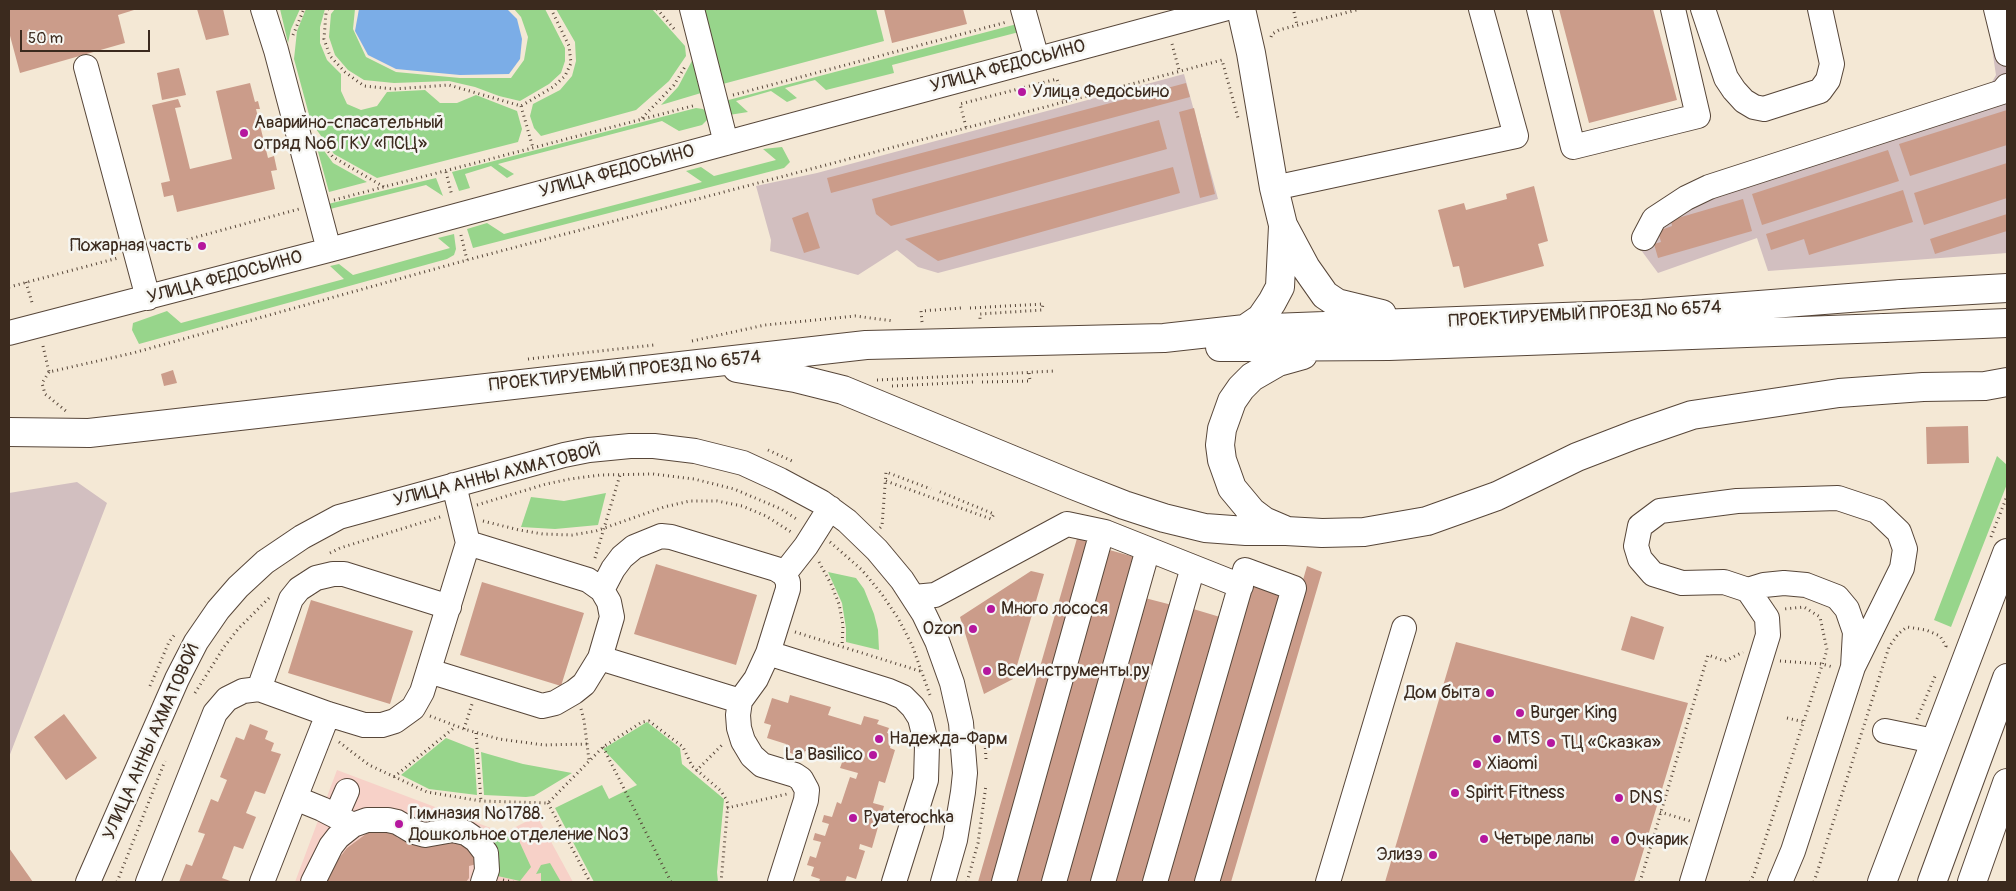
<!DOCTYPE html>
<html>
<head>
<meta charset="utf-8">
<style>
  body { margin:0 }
  #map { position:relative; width:2016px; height:891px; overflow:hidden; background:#f4e8d5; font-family:Pangolin,sans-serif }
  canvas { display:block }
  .frame { position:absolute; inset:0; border:10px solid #3b2a1e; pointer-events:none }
  .scale { position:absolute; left:20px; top:30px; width:130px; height:22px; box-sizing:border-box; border:2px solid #3b2a1e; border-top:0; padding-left:6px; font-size:15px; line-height:18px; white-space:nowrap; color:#3b2a1e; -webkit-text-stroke:4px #f6f6f2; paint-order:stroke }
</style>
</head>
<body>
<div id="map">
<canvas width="2016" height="891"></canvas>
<div class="frame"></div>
<div class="scale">50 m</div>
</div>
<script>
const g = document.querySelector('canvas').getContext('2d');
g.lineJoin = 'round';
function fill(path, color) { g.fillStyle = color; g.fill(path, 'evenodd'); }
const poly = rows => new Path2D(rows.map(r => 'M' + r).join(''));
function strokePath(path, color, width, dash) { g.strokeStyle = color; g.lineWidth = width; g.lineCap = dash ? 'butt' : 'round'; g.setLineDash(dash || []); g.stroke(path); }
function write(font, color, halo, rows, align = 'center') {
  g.font = font + ' Pangolin,sans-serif'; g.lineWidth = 5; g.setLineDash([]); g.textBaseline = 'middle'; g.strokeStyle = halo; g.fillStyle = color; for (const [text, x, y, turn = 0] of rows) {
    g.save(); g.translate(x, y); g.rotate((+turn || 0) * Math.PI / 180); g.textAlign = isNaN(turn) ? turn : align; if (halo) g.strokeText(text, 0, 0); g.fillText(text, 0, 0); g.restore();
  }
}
fill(poly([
  [337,770,504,833,537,816,573,882,295,882]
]), '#f7d1c8');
fill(poly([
  [1986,9,2007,9,2007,253,1768,271,1757,238,1658,273,1638,246,1651,214,1988,89,1996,75],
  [1184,74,1218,199,938,273,918,267,897,250,858,275,770,251,771,240,756,186,817,173],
  [77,482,107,503,9,757,9,493]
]), '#d2bfc0');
fill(poly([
  [280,9,300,9,291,29,288,43],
  [306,9,325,9,320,27,320,43,327,60,341,74,341,91,347,104,361,110,377,106,387,92,425,90,440,103,457,103,476,95,517,111,522,129,518,142,377,178,334,154,311,122,294,59,297,31],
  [335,9,355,9,353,29,366,57,396,72,460,78,511,78,524,60,528,37,521,17,514,9,545,9,565,48,565,61,561,73,549,84,520,101,499,96,475,87,449,81,394,83,364,80,348,70,335,55,329,37,331,14],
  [556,9,652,9,685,46,686,56,669,81,636,110,541,136,534,128,530,116,533,104,560,90,572,76,576,61,575,42],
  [700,9,876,9,884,41,719,85],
  [1017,24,1019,32,892,65,894,73,826,90,815,80,785,88,797,98,787,102,771,91,736,101,748,112,729,115,721,102],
  [694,57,701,93,661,105,678,87],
  [696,108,703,109,709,114,708,119,702,125,679,131,662,121,498,164,514,174,507,178,491,166,465,174,470,188,459,191,452,172],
  [314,137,333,163,367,182,329,192],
  [782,147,790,162,784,168,473,248,467,229,487,223,504,234,702,182,686,171,701,167,714,176,776,160,763,149],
  [436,178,443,196,426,185,330,209,328,204],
  [454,234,456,249,454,255,447,259,139,344,132,330,133,323,167,311,181,323,344,279,330,266,339,264,353,275,450,248,438,238],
  [1997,456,2007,465,2007,484,1951,627,1934,620],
  [606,493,598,525,555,529,521,527,531,497,564,501],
  [828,572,856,578,864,589,874,614,878,630,879,650,846,642,846,628,842,603],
  [647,722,680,748,682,764,724,799,717,872,718,882,594,882,555,808,602,785,609,799,637,785,603,749],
  [446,738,474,749,477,795,429,789,401,775],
  [481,752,523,764,572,773,534,796,526,797,484,795],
  [514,830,531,867,520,881,493,875,487,845],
  [550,863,561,882,541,882,541,873,536,874,541,865]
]), '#97d58b');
fill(poly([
  [359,9,507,9,517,19,522,39,520,59,509,74,460,75,396,69,368,55,355,31]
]), '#7bade7');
fill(poly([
  [9,9,133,9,134,10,118,15,125,43,20,73,9,32],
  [197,9,223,9,229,35,206,40],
  [884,9,963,9,967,24,892,43],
  [1559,9,1653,9,1677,100,1589,123],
  [179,68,186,95,162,100,157,73],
  [250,83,255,102,258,101,260,109,256,109,268,158,274,156,277,170,271,171,275,189,177,212,173,195,164,197,161,183,170,181,152,105,178,99,181,107,175,108,190,169,232,159,216,91],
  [1186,83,1190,97,831,193,827,178],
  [1194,108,1215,194,1200,198,1179,112],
  [2007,110,2007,145,1910,176,1899,144],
  [1159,120,1167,149,891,226,876,214,872,199],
  [1888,150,1899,181,1762,225,1752,194],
  [2007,163,2007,198,1924,225,1914,193],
  [1173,167,1180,193,938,261,905,239],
  [1534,186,1548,241,1538,244,1544,266,1464,288,1459,266,1453,267,1438,210,1464,203,1466,210,1507,199,1506,194],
  [1903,190,1913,222,1809,255,1804,239,1771,250,1766,234],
  [1743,199,1752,231,1658,258,1654,244,1661,242,1658,231,1672,226,1671,220],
  [808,212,820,248,804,253,792,218],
  [2007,214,2007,231,1935,254,1930,239],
  [173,370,177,383,164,386,161,374],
  [1968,426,1969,463,1927,464,1926,427],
  [1078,535,1092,538,996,882,978,882],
  [1106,549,1138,558,1045,882,1013,882],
  [656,564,757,595,736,665,634,634],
  [1307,566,1322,572,1231,882,1216,882],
  [1031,571,1044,574,1013,679,984,694,960,617],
  [482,582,584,613,561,686,460,655],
  [1248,583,1280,592,1199,882,1165,882],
  [1141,597,1172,605,1095,882,1060,882],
  [311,600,413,631,390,704,288,673],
  [1190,608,1220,617,1146,882,1113,882],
  [1631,616,1664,627,1654,660,1621,650],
  [1456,642,1688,703,1634,882,1385,882],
  [790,695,831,707,828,715,861,725,864,716,879,720,877,724,889,728,887,733,894,735,890,748,895,750,885,783,879,781,873,803,884,806,872,848,860,844,859,849,865,851,856,879,847,876,845,882,819,882,820,879,811,876,814,867,807,865,810,856,816,858,821,842,813,840,815,833,825,836,829,824,822,822,824,815,832,817,837,802,841,804,850,777,856,779,858,773,840,768,844,757,812,747,810,753,805,751,803,757,784,751,786,744,767,738,771,725,764,723,772,698,788,703],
  [64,714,97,758,66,780,34,737],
  [250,724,268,731,265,739,274,743,271,751,281,754,265,794,255,791,246,813,256,817,243,849,234,846,222,878,233,882,179,882,186,864,192,866,205,834,198,832,211,799,218,802,227,780,220,777,236,737,244,740],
  [385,828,398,838,414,844,448,839,463,844,469,850,477,864,469,866,469,878,466,882,325,882,336,862,347,848,370,831],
  [9,848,33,882,9,882]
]), '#cb9c8a');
const minor = poly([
  [263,9,276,50,329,250],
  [692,9,726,143],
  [1023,9,1037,59],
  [1539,9,1573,147,1698,116,1673,9],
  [1703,9,1726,78,1734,90,1744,101,1754,107,1764,109,1820,91,1828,80,1832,64,1820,9],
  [1996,9,2007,54],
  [86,67,148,298],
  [1274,188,1516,136,1481,9],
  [1644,238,1654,219,1686,198,1709,187,2002,92,2007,86],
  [9,333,329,250,1224,9],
  [454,485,468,543,588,580,602,590,609,602,612,617,600,658,740,701,756,679,768,653,788,589,788,582,784,574,776,569,671,537,661,536,634,547,622,557,613,569,602,590],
  [784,574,806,546,830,508],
  [914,597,935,595,1067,524,1105,532],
  [768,653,889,691,903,697,913,707,920,718,927,746,926,780,894,882],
  [429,671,542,706,555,703,574,692,584,684,600,658],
  [259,689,291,599,299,589,316,578,333,574,344,574,449,607],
  [740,701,738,715,739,728,743,741,752,756,762,765,795,775,801,779,807,790,806,800,780,882],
  [1885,731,1934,741],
  [295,798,322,809,353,825,367,820,388,820,397,822,414,832,425,835,453,830,466,833,476,840,486,853,487,870,483,882],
  [336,816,347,791],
  [88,882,177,679,196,642,218,610,238,587,265,562,302,537,339,517,564,455,589,450,630,446,654,446,695,451,743,463,780,480,821,502,847,521,877,550,902,580,924,614,937,641,952,683,961,723,965,773,963,792,955,840,943,882],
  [148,882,215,713,227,699,243,691,259,689,328,714,364,725,382,725,395,721,413,708,422,692,468,543],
  [262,882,328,714],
  [313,882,331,846,338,837,353,825],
  [1004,882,1100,539,1105,532,1241,586],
  [1054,882,1148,549],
  [1103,882,1193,567],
  [1155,882,1245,570,1294,588,1207,882],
  [1328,882,1404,628],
  [1692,882,1768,635,1767,618,1748,590],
  [1780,882,1793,851,1853,667,1902,568,1905,549,1899,532,1877,511,1838,498,1737,501,1660,511,1640,526,1636,546,1640,559,1653,574,1682,583,1724,582,1748,590,1764,585,1784,583,1806,585,1837,597,1847,609,1855,632,1853,667]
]);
const major = poly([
  [1241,9,1251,53,1274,188,1283,225,1306,268,1325,295,1337,303,1382,314],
  [1245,329,1261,318,1272,302,1280,287,1283,226],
  [1220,347,1389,346,1884,328],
  [737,368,795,378,843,390,1073,485,1124,505,1164,518,1205,528,1246,531,1286,531,1322,533,1364,532,1427,521,1497,496,1577,457,1634,435,1692,415,1839,393,1923,387,1985,386,2007,382],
  [9,432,89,433,866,345,1164,338,1245,329,1643,314,1901,294],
  [1285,530,1264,521,1252,512,1232,488,1222,460,1220,445,1222,429,1232,401,1241,388,1252,377,1278,362,1303,355],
  [1882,882,2007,553],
  [1932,882,2007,678],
  [1972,882,2007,783]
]);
strokePath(minor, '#574639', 26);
strokePath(major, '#574639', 30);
strokePath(poly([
  [328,9,326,13,324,39,330,56,345,72,364,86,394,89,449,85,521,106,553,87,565,76,571,63,569,46,551,9],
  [657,9,676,31],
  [1294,12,1297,25],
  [293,35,304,9],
  [1271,37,1272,34,1279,30,1360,9],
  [1172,44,1179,70],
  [733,95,1007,22],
  [521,106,533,148],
  [642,118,674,85,686,65],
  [966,127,960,104,1057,79,1064,102,1222,60,1238,118],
  [322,144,333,157,384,187],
  [446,172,452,196],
  [334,200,696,105],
  [461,235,467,260],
  [153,249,299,209],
  [26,282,33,306],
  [9,287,118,258],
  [970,308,1043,304,1042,310,980,314,980,320],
  [922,322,921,311,961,308],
  [692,341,765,325,855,316,894,321],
  [43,346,49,372,133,353,467,260,1064,102],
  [528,359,654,345],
  [49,372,42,383,45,394,66,411],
  [877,380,1055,371],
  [982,382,1030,381,1029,372],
  [892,386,974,382],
  [768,450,792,461],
  [886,481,991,519,994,514,938,491],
  [477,505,546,484,570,479,600,475,653,474,694,479,734,489,781,509,798,520],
  [483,521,519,530,543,534,572,535,596,531,664,507,690,501,717,501,742,506,766,516,791,532],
  [880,528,882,526,886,472,931,489],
  [1991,537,2007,496],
  [830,542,862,570,881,593,898,618,912,645,930,695],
  [330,553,340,548,443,516],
  [595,558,620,475],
  [819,562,831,584,839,604,843,625,842,646],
  [795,632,923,672],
  [1780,661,1822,664,1833,667],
  [150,686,169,642,176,633],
  [195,693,224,647,238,629,271,596],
  [581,709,584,720,589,760],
  [430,716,464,729,499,739,544,745,588,744],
  [1787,718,1804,722],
  [1917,719,1936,674],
  [464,729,472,704],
  [476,733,481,801],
  [339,742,369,765,427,792,481,801,548,803,603,747,642,722,649,721,683,747,692,766,721,791,726,799,728,804,721,882],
  [985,743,986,759],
  [603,747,671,882],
  [696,771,724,743],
  [394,777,455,727],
  [548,803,590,882],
  [727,808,787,794],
  [1660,812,1690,821],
  [503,880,513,882],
  [117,882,165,761],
  [967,882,978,843,986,785],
  [1640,882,1708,655,1725,661,1743,652],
  [1750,882,1754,874,1827,650,1820,617,1804,607,1784,609],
  [1814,882,1889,647,1898,634,1907,627,1926,630,1940,636,1946,646,1945,649]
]), '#574639', 3, [1, 4]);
strokePath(minor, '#fff', 24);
strokePath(major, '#fff', 28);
const majorBridge = poly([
  [1901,294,2007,288],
  [1884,328,2007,323]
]);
strokePath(majorBridge, '#574639', 30, []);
strokePath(majorBridge, '#fff', 28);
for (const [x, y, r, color] of [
  [1022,92,5,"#b5179e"],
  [244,133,5,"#b5179e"],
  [202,246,5,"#b5179e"],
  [991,609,5,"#b5179e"],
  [973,629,5,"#b5179e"],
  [987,671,5,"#b5179e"],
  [1490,693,5,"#b5179e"],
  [1520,713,5,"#b5179e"],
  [879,739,5,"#b5179e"],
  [1497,739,5,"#b5179e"],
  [1551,743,5,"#b5179e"],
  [873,755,5,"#b5179e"],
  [1477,764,5,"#b5179e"],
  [1455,793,5,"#b5179e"],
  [1619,798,5,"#b5179e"],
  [853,818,5,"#b5179e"],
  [399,824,5,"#b5179e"],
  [1484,839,5,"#b5179e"],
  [1615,840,5,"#b5179e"],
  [1433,855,5,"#b5179e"]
]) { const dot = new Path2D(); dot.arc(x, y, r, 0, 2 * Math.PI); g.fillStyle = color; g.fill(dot); strokePath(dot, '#f6f6f2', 2); }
write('18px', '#3b2a1e', '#f6f6f2', [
  ["УЛИЦА ФЕДОСЬИНО",1008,67,-15],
  ["УЛИЦА ФЕДОСЬИНО",617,172,-15],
  ["УЛИЦА ФЕДОСЬИНО",225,278,-15],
  ["ПРОЕКТИРУЕМЫЙ ПРОЕЗД № 6574",1585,315,-3],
  ["ПРОЕКТИРУЕМЫЙ ПРОЕЗД № 6574",625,372,-6],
  ["УЛИЦА АННЫ АХМАТОВОЙ",497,476,-14],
  ["УЛИЦА АННЫ АХМАТОВОЙ",152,742,-66]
]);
write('18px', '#3b2a1e', '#f6f6f2', [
  ["Улица Федосьино",1032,92],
  ["Аварийно-спасательный",254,123],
  ["отряд №6 ГКУ «ПСЦ»",254,144],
  ["Пожарная часть",192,246,"right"],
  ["Много лосося",1001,609],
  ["Ozon",963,629,"right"],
  ["ВсеИнструменты.ру",997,671],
  ["Дом быта",1480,693,"right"],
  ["Burger King",1530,713],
  ["Надежда-Фарм",889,739],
  ["MTS",1507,739],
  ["ТЦ «Сказка»",1561,743],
  ["La Basilico",863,755,"right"],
  ["Xiaomi",1487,764],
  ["Spirit Fitness",1465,793],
  ["DNS",1629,798],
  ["Гимназия №1788.",409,814],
  ["Дошкольное отделение №3",409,835],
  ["Pyaterochka",863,818],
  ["Четыре лапы",1494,839],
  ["Очкарик",1625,840],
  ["Элизэ",1423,855,"right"]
], 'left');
</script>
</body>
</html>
